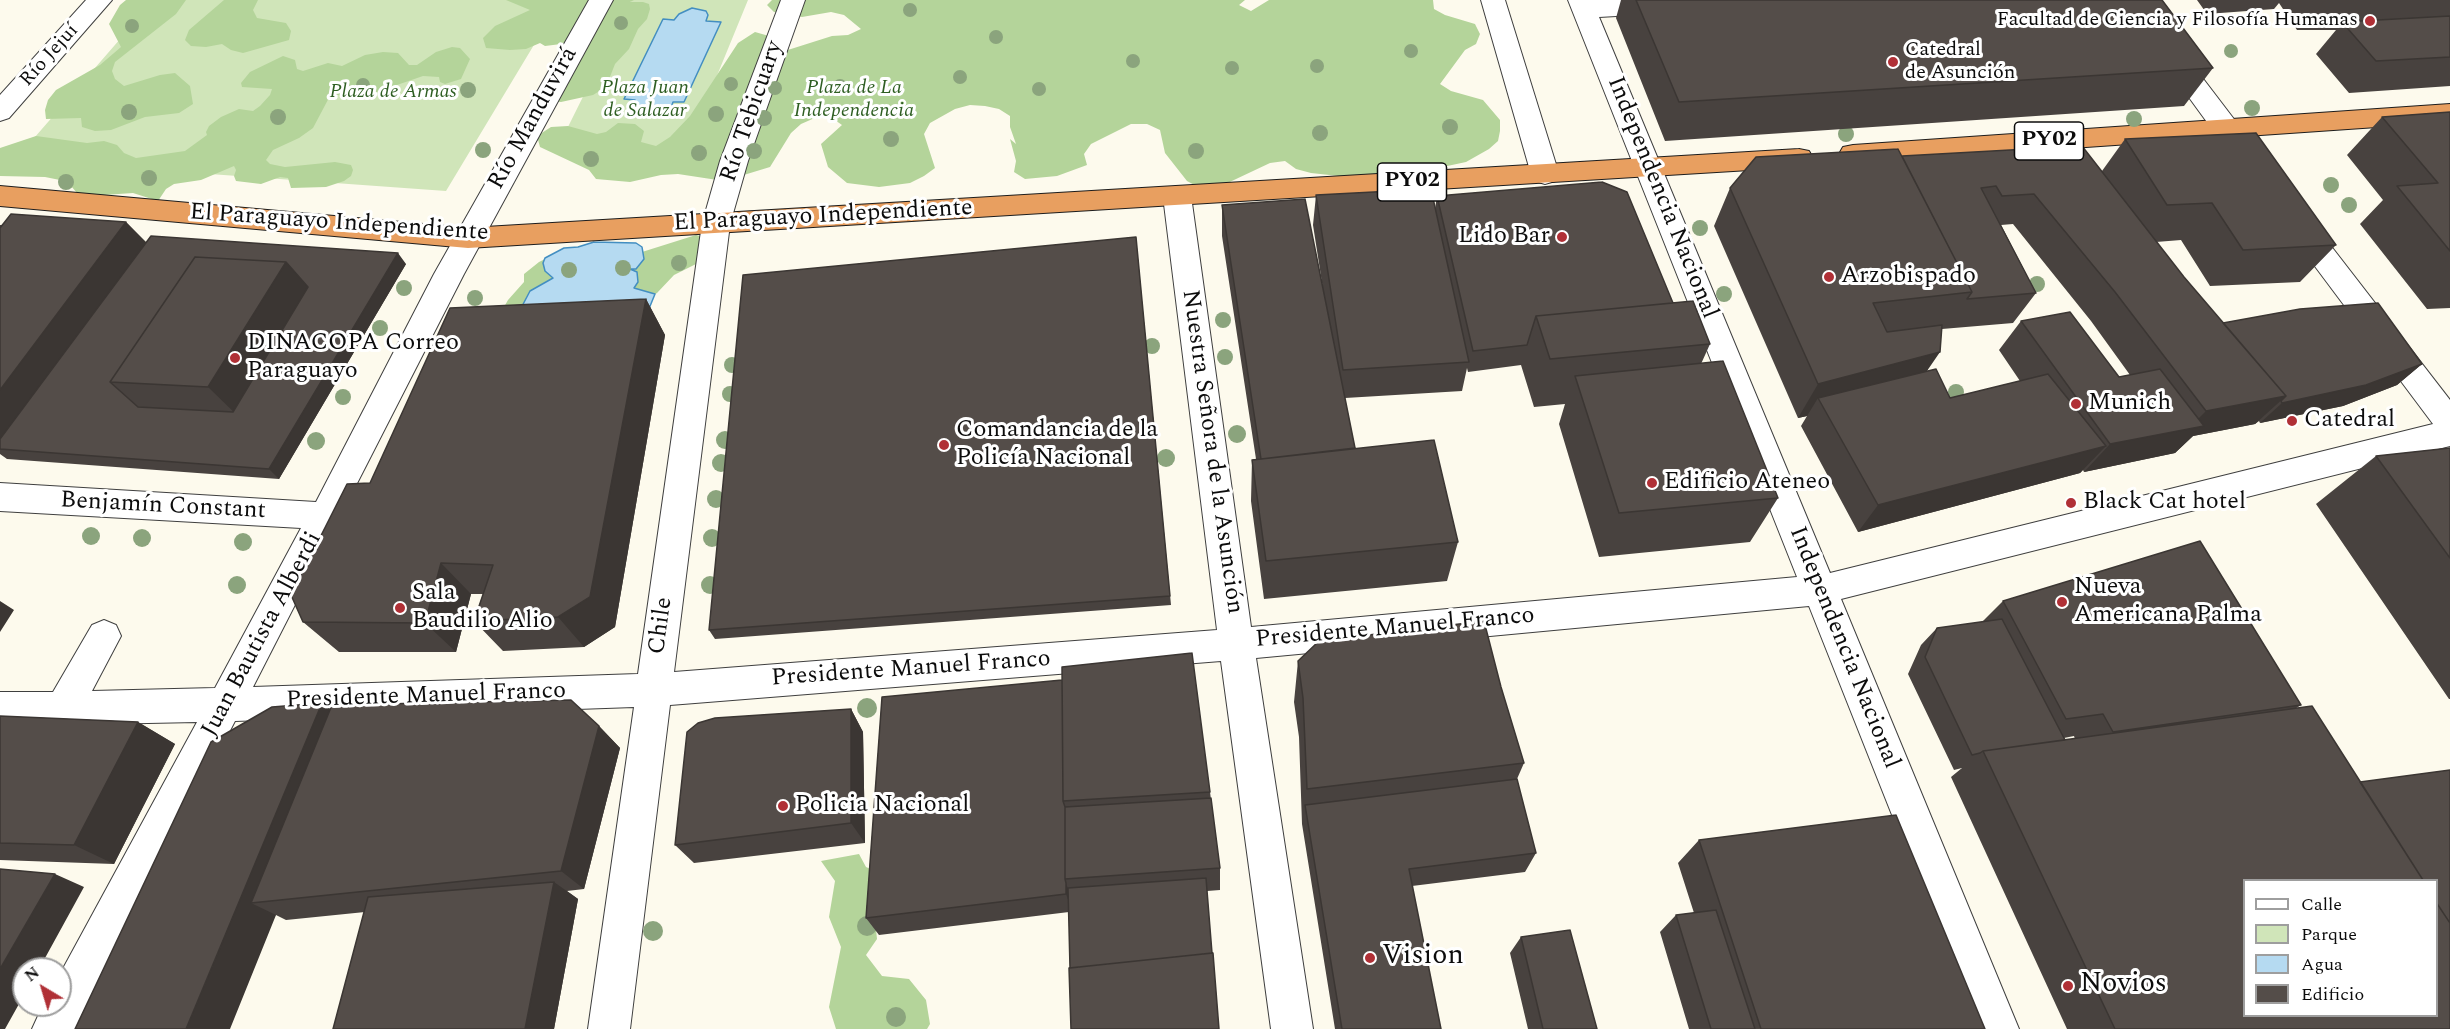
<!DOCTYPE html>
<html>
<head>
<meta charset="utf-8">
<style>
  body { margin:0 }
  #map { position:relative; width:2450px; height:1029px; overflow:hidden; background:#fdfaed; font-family:Spectral,serif }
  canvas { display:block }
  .legend { position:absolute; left:2243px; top:879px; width:195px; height:138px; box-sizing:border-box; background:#fff; border:2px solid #9e9e9e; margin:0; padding:8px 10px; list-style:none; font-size:18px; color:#0c0c0c }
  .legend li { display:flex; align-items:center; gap:12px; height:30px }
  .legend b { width:30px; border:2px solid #9e9e9e }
  .north { position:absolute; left:12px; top:957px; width:60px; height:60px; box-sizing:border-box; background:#fff; border:2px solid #9e9e9e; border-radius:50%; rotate:322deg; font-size:16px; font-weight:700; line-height:24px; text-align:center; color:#0c0c0c }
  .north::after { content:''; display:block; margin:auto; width:21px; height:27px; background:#b03036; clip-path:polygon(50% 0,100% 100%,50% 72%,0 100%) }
</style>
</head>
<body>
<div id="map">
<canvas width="2450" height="1029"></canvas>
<ul class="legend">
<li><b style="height:8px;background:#fff"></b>Calle</li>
<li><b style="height:16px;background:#d0e5b9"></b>Parque</li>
<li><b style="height:16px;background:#b5daf1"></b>Agua</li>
<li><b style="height:16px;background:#544d49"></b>Edificio</li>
</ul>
<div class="north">N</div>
</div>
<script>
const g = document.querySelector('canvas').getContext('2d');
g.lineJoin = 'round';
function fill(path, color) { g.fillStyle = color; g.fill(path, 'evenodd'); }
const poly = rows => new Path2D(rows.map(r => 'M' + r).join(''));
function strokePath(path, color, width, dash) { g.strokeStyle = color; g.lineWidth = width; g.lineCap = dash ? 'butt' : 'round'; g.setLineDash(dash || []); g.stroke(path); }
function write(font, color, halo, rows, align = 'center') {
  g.font = font + ' Spectral,serif'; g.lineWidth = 6; g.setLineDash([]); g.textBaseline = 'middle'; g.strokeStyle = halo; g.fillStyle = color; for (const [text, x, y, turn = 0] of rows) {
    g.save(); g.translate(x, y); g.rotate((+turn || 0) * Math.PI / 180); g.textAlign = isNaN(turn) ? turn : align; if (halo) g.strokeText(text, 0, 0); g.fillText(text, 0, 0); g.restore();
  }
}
fill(poly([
  [154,0,561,0,446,191,15,160],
  [631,0,748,0,691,139,673,153,563,137]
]), '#d0e5b9');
fill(poly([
  [126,0,186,0,176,14,115,62,112,71,115,79,124,86,160,75,175,73,190,86,193,104,179,113,145,117,111,130,95,131,82,127,81,118,46,119,45,110,48,100,56,90,100,65,121,47,109,24,120,5],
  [224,0,258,0,253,10,257,18,286,23,291,31,289,40,243,53,231,50,222,44,206,47,191,46,185,40,189,30],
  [506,0,634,0,630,2,643,2,649,4,650,9,647,19,638,29,629,49,615,64,606,87,593,95,561,102,553,101,575,38,561,44,545,46,540,43,526,49,510,50,486,48,483,38,495,26,530,10],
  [772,0,1245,0,1239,5,1251,11,1269,0,1433,0,1434,9,1445,15,1475,24,1480,34,1476,44,1465,50,1440,84,1451,91,1483,100,1500,120,1500,131,1498,141,1489,149,1466,162,1391,178,1375,180,1311,173,1296,169,1285,161,1270,163,1217,188,1200,188,1187,181,1165,153,1160,130,1147,124,1131,124,1091,144,1084,154,1087,165,1057,176,1025,179,1014,172,1016,161,1010,139,1016,144,1010,127,1010,116,999,109,985,106,970,105,955,109,930,123,924,134,935,168,924,176,910,183,879,187,847,183,828,167,821,144,842,125,832,118,817,117,801,124,791,133,770,167,724,181,678,174,661,175,630,182,596,179,589,170,540,147,537,136,551,127,568,126,597,134,606,132,618,123,635,124,644,131,641,142,656,146,670,137,690,116,738,43,755,32,769,36,772,55,832,36,848,35,861,29,844,15,831,12,802,17,774,12,767,5],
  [452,47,460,48,470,59,461,79,445,84,440,82,439,77,423,76,368,95,351,97,331,94,313,128,299,138,273,150,266,160,270,164,285,167,335,162,351,165,353,170,351,176,344,181,326,187,291,188,288,178,280,177,261,184,236,181,234,176,236,170,234,166,201,180,174,184,166,189,158,201,133,193,89,196,77,193,71,186,60,180,45,177,0,176,0,148,36,136,87,143,104,141,117,145,124,153,136,158,185,151,207,135,206,132,209,126,221,117,239,109,253,111,260,106,270,95,272,89,242,87,241,83,250,72,283,56,295,60,297,69,303,71,328,63,342,66,365,55,383,52,398,53,409,65,417,65,436,52],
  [696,235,704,237,698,263,674,275,657,293,642,302,504,307,508,300,524,282,524,274,539,262,563,250,591,244,642,252],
  [859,854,866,867,882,874,875,920,877,939,866,955,882,976,909,979,926,1000,930,1024,927,1029,836,1029,829,1007,841,947,829,917,835,881,821,861]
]), '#b4d49a');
const water = poly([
  [692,8,706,11,708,15,706,21,721,22,684,102,673,102,671,108,663,113,642,115,635,111,633,105,635,100,624,99,663,19,674,20,679,14,692,8],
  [594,242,636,243,642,247,644,259,636,269,630,269,637,272,638,282,634,288,655,294,646,316,520,310,530,291,553,278,545,271,543,263,545,258,564,248,578,247,594,242]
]);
fill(water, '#b5daf1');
strokePath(water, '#438ec1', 1.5);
const minor = poly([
  [86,0,112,0,9,118,0,121,0,95,86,0],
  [589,0,613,0,464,274,253,687,638,674,702,224,720,161,781,0,805,0,748,161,730,224,674,672,1217,630,1163,196,1167,189,1177,186,1187,189,1191,196,1251,627,1797,577,1568,0,1768,0,1765,5,1756,8,1599,17,1830,573,2433,424,2287,229,2283,222,2287,215,2297,212,2307,215,2450,400,2450,446,1841,599,2019,1029,1977,1029,1809,606,1256,658,1313,1029,1271,1029,1221,661,670,705,630,1029,588,1029,634,707,235,721,75,1029,32,1029,43,1005,60,1005,60,974,197,722,0,726,0,692,53,692,92,625,104,620,116,625,121,636,92,691,215,688,301,528,0,511,0,483,316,502,434,274,589,0],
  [1481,0,1505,0,1559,174,1555,181,1545,184,1535,181,1531,174,1481,0],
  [2118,0,2143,0,2256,148,2260,155,2256,162,2246,164,2236,162,2118,0]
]);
const highway = poly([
  [2450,104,2450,122,1853,163,1843,161,1839,154,1843,147,1853,145,2450,104],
  [1799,149,1809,151,1813,158,1809,165,1799,167,468,248,0,206,0,186,468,228,1799,149]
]);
strokePath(minor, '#3f3f3f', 2);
strokePath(highway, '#1d1d1d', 2);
fill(minor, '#fff');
fill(highway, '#e89f60');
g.fillStyle = '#8ba47d';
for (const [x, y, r] of [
  [910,10,7],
  [621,23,7],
  [132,26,7],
  [996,37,7],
  [1411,51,7],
  [2231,51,7],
  [1133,61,7],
  [1317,66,7],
  [1232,68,7],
  [960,77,7],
  [731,84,7],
  [363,85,7],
  [840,86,7],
  [775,88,7],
  [1039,89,7],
  [468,90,8],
  [2252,108,8],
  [129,112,8],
  [716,114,8],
  [278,117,8],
  [764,118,8],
  [2134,119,8],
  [1450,127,8],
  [1320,133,8],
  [1846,134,8],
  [891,139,8],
  [483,150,8],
  [754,151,8],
  [1196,151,8],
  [699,153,8],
  [591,159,8],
  [149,178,8],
  [66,182,8],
  [2331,185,8],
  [2349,205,8],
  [1700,228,8],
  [679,263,8],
  [623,268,8],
  [569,270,8],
  [2037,284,8],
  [404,288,8],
  [1724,294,8],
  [475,298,8],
  [1223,320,8],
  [380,328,8],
  [1152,346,8],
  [1225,357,8],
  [732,365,8],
  [1956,392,8],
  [730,394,8],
  [343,397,8],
  [1237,434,9],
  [725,440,9],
  [316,441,9],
  [1166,458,9],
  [721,463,9],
  [716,499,9],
  [91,536,9],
  [142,538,9],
  [712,538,9],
  [243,542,9],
  [237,585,9],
  [710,585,9],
  [867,708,10],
  [867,926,10],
  [653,931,10],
  [896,1017,10]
]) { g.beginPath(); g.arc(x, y, r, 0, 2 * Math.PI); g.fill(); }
fill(poly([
  [1621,0,2162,0,2213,68,2184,106,1665,141,1616,18],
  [2197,0,2450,0,2450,86,2349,93,2316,54,2336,30,2297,30,2279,3,2274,9,2207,14],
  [2450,112,2450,308,2427,309,2360,224,2383,200,2347,155,2382,117],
  [2125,139,2336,245,2300,282,2210,286,2181,240,2156,242,2184,277,2223,323,2422,364,2397,385,2343,406,2260,423,2259,421,2255,424,2193,436,2175,453,2084,472,2083,470,2080,473,1858,532,1801,426,1807,416,1798,418,1714,226,1730,188,1902,156,2102,171],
  [2013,224,2091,321,2130,375,2119,377,2021,321,1999,350,2020,381,1950,398,1927,371,1942,329,2013,323,2036,293,2001,225],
  [1316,195,1435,209,1437,196,1673,303,1710,344,1701,364,1778,498,1750,542,1599,557,1559,424,1565,404,1534,407,1521,365,1468,372,1467,368,1462,391,1345,398,1355,448,1458,542,1447,581,1264,599,1251,501,1252,460,1256,459,1222,236,1222,205,1323,289,1313,225],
  [126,222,146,243,406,264,279,479,7,459,0,454,0,225],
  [1136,237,1171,605,715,639,709,630],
  [646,299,665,335,615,627,584,647,503,651,474,621,483,594,471,594,456,652,339,652,303,622,370,483],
  [2450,448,2450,699,2449,699,2316,504,2376,456],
  [2003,601,2301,705,2295,709,2450,1029,2067,1029,1951,777,1962,768,1954,770,1908,674,1921,645,1937,628,1982,622],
  [2074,736,2075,739,2065,740,2064,738],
  [1298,661,1501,687,1524,763,1517,779,1536,853,1525,872,1412,886,1441,1029,1335,1029,1302,824,1299,737,1294,702],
  [882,697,1210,792,1220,868,1220,890,1207,891,1070,968,1069,912,879,935,866,918],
  [322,703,330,709,599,726,620,748,584,889,567,891,578,899,554,1029,333,1029,365,912,286,920,276,915,75,1029],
  [851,709,863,732,865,843,694,863,675,845],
  [0,716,138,722,175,744,114,864,0,860],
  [1699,840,1985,1029,1689,1029,1660,932,1676,915,1694,913,1678,863],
  [1521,937,1597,1029,1528,1029,1510,953]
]), '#48423f');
fill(poly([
  [126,222,147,243,0,444,0,390],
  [398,253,406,264,279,479,269,469],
  [286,262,317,298,244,422,208,387],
  [646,299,665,335,615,627,584,647,558,617],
  [1940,352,1916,387,1818,398,1807,416,1798,418,1818,384],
  [2422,364,2397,385,2343,406,2260,423,2282,403],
  [2286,396,2255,424,2193,436,2175,453,2084,472,2110,444,2188,429,2206,411],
  [2106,446,2080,473,1858,532,1878,505],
  [441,563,471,594,456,652,425,623],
  [0,601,14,610,0,632],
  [322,703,352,725,251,903,276,915,230,1029,186,1029],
  [851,709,863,732,865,843,851,823],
  [138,722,175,744,114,864,74,845],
  [599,726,620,748,584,889,561,871],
  [55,874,84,887,39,969,24,969,24,995,5,1029,0,1029,0,969],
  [554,882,578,899,554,1029,525,1029],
  [1066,883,1072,900,1072,911,1066,894]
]), '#3b3633');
const building = poly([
  [1636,0,2162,0,2213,68,1679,102,1636,0],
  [2450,16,2450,57,2376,61,2342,22,2450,16],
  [2450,112,2450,251,2397,186,2438,183,2382,117,2450,112],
  [2256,133,2336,245,2243,250,2212,203,2167,205,2125,139,2256,133],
  [2082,146,2184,277,2286,396,2206,411,2115,292,2034,194,2002,196,1996,186,1981,188,2036,293,1967,299,1972,292,1902,156,2082,146],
  [1898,149,1972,292,1873,303,1887,332,1942,325,1940,352,1818,384,1730,188,1756,157,1898,149],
  [1602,182,1627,192,1673,303,1536,316,1527,345,1473,351,1437,196,1602,182],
  [1431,189,1469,362,1343,370,1316,195,1431,189],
  [1305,199,1355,448,1261,459,1222,205,1305,199],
  [11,214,126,222,0,390,0,228,11,214],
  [151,236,398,253,269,469,0,449,0,439,151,236],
  [195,257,286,262,308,287,233,412,138,407,110,382,195,257],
  [1136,237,1170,596,709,630,743,275,1136,237],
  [195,257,286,262,208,387,110,382,195,257],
  [646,299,590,597,558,617,474,621,493,565,441,563,425,623,303,622,291,595,347,484,370,483,450,308,646,299],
  [1693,301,1710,344,1550,359,1536,316,1693,301],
  [2378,303,2422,364,2366,385,2282,403,2281,401,2286,396,2223,323,2300,309,2378,303],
  [2070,312,2119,377,2160,369,2204,426,2110,444,2021,321,2070,312],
  [1723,361,1778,498,1619,513,1575,376,1723,361],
  [1936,369,1950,398,2048,374,2106,446,1878,505,1818,398,1936,369],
  [1434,440,1458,542,1266,561,1252,460,1434,440],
  [2450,448,2450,558,2376,456,2450,448],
  [2200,541,2301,705,2113,732,2103,714,2066,719,2003,601,2200,541],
  [2002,619,2065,740,1983,751,1980,753,1972,755,1925,657,1937,628,2002,619],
  [1484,621,1501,687,1524,763,1307,789,1303,698,1298,661,1319,641,1484,621],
  [1192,653,1210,792,1063,801,1062,667,1192,653],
  [1062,680,1063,801,1065,807,1065,879,1066,883,1066,894,866,918,882,697,1062,680],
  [571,700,599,726,561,871,251,903,332,705,571,700],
  [322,703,186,1029,75,1029,211,742,272,707,322,703],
  [2312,706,2423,880,2244,880,2244,1016,2436,1016,2436,902,2450,923,2450,1029,2115,1029,1983,751,2312,706],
  [851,709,851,823,675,845,687,732,698,723,715,718,851,709],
  [0,716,138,722,74,845,0,843,0,716],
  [2450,770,2450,923,2436,902,2436,880,2423,880,2360,782,2450,770],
  [1517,779,1536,853,1409,869,1441,1029,1342,1029,1305,805,1517,779],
  [1211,798,1220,868,1065,879,1065,807,1211,798],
  [1896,815,1985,1029,1761,1029,1699,840,1896,815],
  [0,869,55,874,0,969,0,869],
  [1206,878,1212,953,1070,968,1068,888,1206,878],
  [554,882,525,1029,333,1029,368,897,554,882],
  [1716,910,1755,1029,1711,1029,1676,915,1716,910],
  [1570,930,1597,1029,1543,1029,1521,937,1570,930],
  [1213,953,1219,1029,1071,1029,1069,968,1213,953]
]);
fill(building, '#544d49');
strokePath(building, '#3b3633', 1.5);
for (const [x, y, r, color] of [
  [2370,21,6,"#b03036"],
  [1893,62,6,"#b03036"],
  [1562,237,6,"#b03036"],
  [1829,277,6,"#b03036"],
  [235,358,6,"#b03036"],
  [2076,404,6,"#b03036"],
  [2292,421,6,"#b03036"],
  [944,445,6,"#b03036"],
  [1652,483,6,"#b03036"],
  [2071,503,6,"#b03036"],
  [2062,602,6,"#b03036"],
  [400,608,6,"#b03036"],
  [783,806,6,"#b03036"],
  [1370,958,6,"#b03036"],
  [2068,986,6,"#b03036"]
]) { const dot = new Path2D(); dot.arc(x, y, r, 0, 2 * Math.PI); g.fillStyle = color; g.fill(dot); strokePath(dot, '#fff', 2); }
write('20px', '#0c0c0c', '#fff', [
  ["Facultad de Ciencia y Filosofía Humanas",2358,21],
  ["Catedral",1905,51,"left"],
  ["de Asunción",1905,74,"left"]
], 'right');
write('20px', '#0c0c0c', '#fff', [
  ["Río Jejuí",50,56,-48]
]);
write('italic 20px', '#2e5e22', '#fff', [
  ["Plaza Juan",645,89],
  ["de Salazar",645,112],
  ["Plaza de La",854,89],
  ["Independencia",854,112],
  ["Plaza de Armas",393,93]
]);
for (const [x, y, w] of [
  [2049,141,69],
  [1412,182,69]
]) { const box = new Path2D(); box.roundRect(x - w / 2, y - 19, w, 38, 4.5); g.fillStyle = '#fff'; g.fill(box); strokePath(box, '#0c0c0c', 1.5); }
write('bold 22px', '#0c0c0c', null, [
  ["PY02",2049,141],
  ["PY02",1412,182]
]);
write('24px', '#0c0c0c', '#fff', [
  ["Río Tebicuary",753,112,-71],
  ["Río Manduvirá",534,119,-61],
  ["Independencia Nacional",1661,198,68],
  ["El Paraguayo Independiente",823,217,-3],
  ["El Paraguayo Independiente",339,224,4],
  ["Nuestra Señora de la Asunción",1211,452,82],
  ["Benjamín Constant",163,507,3],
  ["Chile",662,626,-82],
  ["Presidente Manuel Franco",1395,629,-5],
  ["Juan Bautista Alberdi",263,635,-62],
  ["Independencia Nacional",1843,648,68],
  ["Presidente Manuel Franco",911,670,-4],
  ["Presidente Manuel Franco",426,697,-2]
]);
write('24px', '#0c0c0c', '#fff', [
  ["Lido Bar",1550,237,"right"],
  ["Arzobispado",1841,277],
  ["DINACOPA Correo",247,344],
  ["Paraguayo",247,372],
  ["Munich",2088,404],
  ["Catedral",2304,421],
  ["Comandancia de la",956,431],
  ["Policía Nacional",956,459],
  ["Edificio Ateneo",1664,483],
  ["Black Cat hotel",2083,503],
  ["Nueva",2074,588],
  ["Americana Palma",2074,616],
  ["Sala",412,594],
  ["Baudilio Alio",412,622],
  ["Policia Nacional",795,806]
], 'left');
write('28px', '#0c0c0c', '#fff', [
  ["Vision",1382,958],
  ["Novios",2080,986]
], 'left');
</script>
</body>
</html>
